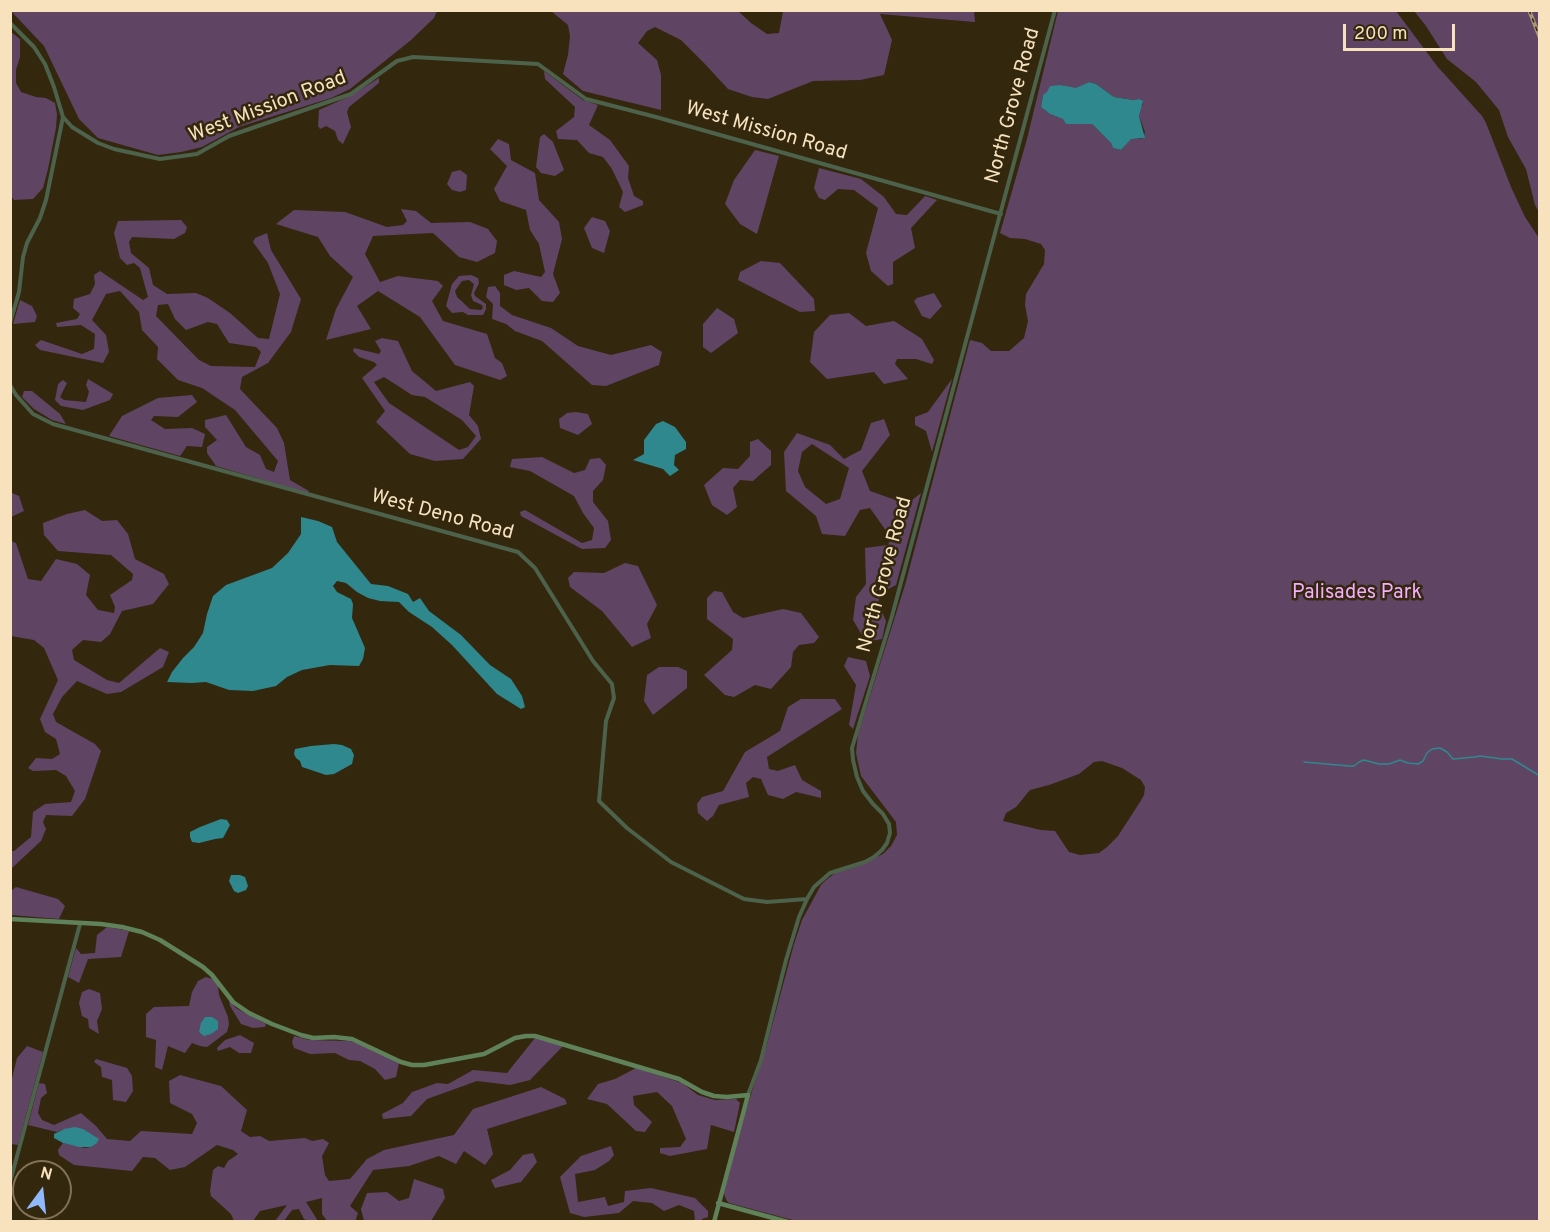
<!DOCTYPE html>
<html>
<head>
<meta charset="utf-8">
<style>
  body { margin:0 }
  #map { position:relative; width:1550px; height:1232px; overflow:hidden; background:#33270e; font-family:Overpass,sans-serif }
  canvas { display:block }
  .frame { position:absolute; inset:0; border:12px solid #f7e2bd; pointer-events:none }
  .north { position:absolute; left:12px; top:1160px; width:60px; height:60px; box-sizing:border-box; background:#33270e; border:2px solid #817254; border-radius:50%; rotate:15deg; font-size:16px; font-weight:700; line-height:24px; text-align:center; color:#f7e2bd }
  .north::after { content:''; display:block; margin:auto; width:21px; height:27px; background:#91b8fd; clip-path:polygon(50% 0,100% 100%,50% 72%,0 100%) }
  .scale { position:absolute; left:1343px; top:24px; width:112px; height:27px; box-sizing:border-box; border:3px solid #f7e2bd; border-top:0; padding-left:8px; font-size:18px; line-height:21px; white-space:nowrap; color:#f7e2bd; -webkit-text-stroke:4px #33270e; paint-order:stroke }
</style>
</head>
<body>
<div id="map">
<canvas width="1550" height="1232"></canvas>
<div class="frame"></div>
<div class="north">N</div>
<div class="scale">200 m</div>
</div>
<script>
const g = document.querySelector('canvas').getContext('2d');
g.lineJoin = 'round';
function fill(path, color) { g.fillStyle = color; g.fill(path, 'evenodd'); }
const poly = rows => new Path2D(rows.map(r => 'M' + r).join(''));
function strokePath(path, color, width, dash) { g.strokeStyle = color; g.lineWidth = width; g.lineCap = dash ? 'butt' : 'round'; g.setLineDash(dash || []); g.stroke(path); }
function write(font, color, halo, rows, align = 'center') {
  g.font = font + ' Overpass,sans-serif'; g.lineWidth = 5; g.setLineDash([]); g.textBaseline = 'middle'; g.strokeStyle = halo; g.fillStyle = color; for (const [text, x, y, turn = 0] of rows) {
    g.save(); g.translate(x, y); g.rotate((+turn || 0) * Math.PI / 180); g.textAlign = isNaN(turn) ? turn : align; if (halo) g.strokeText(text, 0, 0); g.fillText(text, 0, 0); g.restore();
  }
}
fill(poly([
  [1083,10,1096,12,1098,10,1396,11,1437,66,1482,116,1486,123,1511,187,1525,217,1539,238,1539,1221,800,1222,729,1203,727,1201,725,1197,724,1193,741,1125,766,1048,794,944,802,920,821,885,826,880,838,871,850,869,883,854,891,846,897,835,896,822,861,776,856,753,858,734,905,585,970,340,982,343,991,351,1009,351,1024,338,1028,321,1025,305,1026,294,1044,264,1045,250,1041,244,1025,239,1010,238,1000,233,1027,139,1058,11],
  [1089,82,1096,84,1114,97,1133,100,1139,99,1143,104,1140,108,1139,116,1145,132,1142,139,1131,138,1121,150,1113,148,1111,143,1092,124,1066,124,1064,119,1050,114,1041,107,1043,95,1061,85,1076,89],
  [1102,761,1122,768,1141,780,1145,787,1144,795,1140,802,1118,836,1107,847,1099,853,1080,855,1069,852,1055,831,1041,830,1003,821,1006,813,1016,807,1030,790,1049,785,1079,774,1094,762],
  [11,11,437,11,434,18,411,40,350,89,331,98,239,127,202,147,181,152,158,155,98,138,79,119,44,46],
  [551,11,738,11,751,23,767,34,779,33,783,11,974,11,975,22,880,14,892,40,884,75,860,80,813,81,768,99,752,97,728,89,705,64,681,40,655,27,647,31,638,43,657,60,661,75,661,110,583,91,563,74,568,55,570,36,568,25],
  [1414,11,1539,11,1539,212,1535,205,1526,169,1508,137,1499,110,1476,82,1447,59,1426,26],
  [11,32,20,39,20,57,16,70,16,83,21,92,36,97,46,98,55,103,57,114,56,128,48,169,43,188,33,199,14,200,11,196],
  [544,71,583,100,598,105,589,125,610,140,629,166,628,178,634,196,643,201,643,205,625,212,619,207,623,192,612,169,603,157,589,153,577,140,558,139,556,131,574,117,575,107,545,79],
  [379,78,379,83,349,107,347,112,351,127,343,144,338,140,335,131,326,126,320,129,318,126,319,110,350,96],
  [544,134,553,142,564,170,555,176,541,173,536,167,540,137],
  [498,139,509,144,511,160,535,173,539,200,559,222,562,239,553,274,560,293,553,302,542,301,529,288,516,290,504,285,504,275,514,271,541,277,545,272,539,244,530,230,526,210,500,201,494,189,507,166,490,149],
  [755,150,779,156,757,234,740,224,725,204,734,180],
  [819,168,861,179,884,197,896,214,907,215,925,196,937,200,911,228,915,248,893,262,893,284,888,286,871,271,866,253,878,208,854,190,838,189,825,200,819,198,814,188],
  [460,170,467,175,466,190,460,192,452,190,447,184,452,172],
  [401,209,416,211,431,223,470,222,488,229,497,241,495,253,477,262,459,257,433,233,373,236,365,254,380,282,398,276,438,281,443,286,432,301,443,321,487,334,495,358,502,363,507,376,500,380,455,365,420,317,378,291,357,306,371,329,326,340,336,309,353,277,330,256,318,237,276,224,294,210,345,212,387,227,403,225,407,221],
  [592,217,605,221,610,231,604,253,592,248,584,228],
  [181,220,187,227,185,233,174,239,132,237,129,242,131,253,149,268,153,285,167,294,196,293,208,298,230,313,258,338,269,339,280,294,268,263,253,242,255,238,267,233,271,250,301,299,291,332,268,363,242,377,240,389,277,428,284,443,290,480,309,491,308,493,216,466,207,453,207,447,217,440,205,427,205,420,226,415,246,447,260,455,266,469,274,472,278,461,235,410,202,388,178,380,157,359,158,347,142,330,139,312,120,291,106,294,92,320,106,335,109,352,103,363,40,350,35,345,41,340,82,354,94,349,95,334,81,325,57,327,56,323,77,319,80,314,73,308,74,299,90,294,95,284,94,275,100,271,143,300,148,297,140,268,134,263,127,265,120,258,114,233,118,221],
  [168,304,175,319,186,330,208,322,217,324,229,343,256,347,261,352,255,367,211,366,199,360,156,316,158,305],
  [761,261,780,263,814,299,815,311,800,312,738,280,740,272],
  [471,275,478,278,479,283,474,293,475,296,486,304,486,309,483,315,468,315,463,312,452,313,446,306,452,284,459,276],
  [469,280,474,284,471,295,473,301,482,305,483,308,481,310,470,309,457,297,455,291,462,281],
  [495,286,500,293,500,306,512,315,551,328,578,346,611,355,651,345,662,352,659,365,606,386,592,385,542,341,515,331,506,324,492,319,493,304,486,297,488,287],
  [934,293,942,306,930,319,922,316,914,301,917,298],
  [20,300,32,306,37,316,35,322,13,324],
  [717,308,734,319,738,333,711,353,703,347,703,324],
  [849,313,866,326,894,321,922,339,934,360,932,364,916,359,897,359,895,364,908,379,884,384,874,372,827,379,810,362,814,332,830,315],
  [382,338,398,341,412,371,436,391,470,382,474,386,469,415,478,426,481,439,463,459,435,461,410,454,376,422,385,411,362,378,377,365,374,362,359,357,353,351,354,348,379,354,381,351,375,341],
  [384,377,412,395,425,397,462,420,476,436,468,447,459,450,389,403,374,382],
  [88,379,113,394,110,400,83,410,61,406,55,400,58,384,63,380,67,383,60,397,64,400,86,402,89,392,86,385],
  [952,379,932,452,926,431,915,425,915,417,928,412],
  [24,391,32,391,60,414,66,424,52,420,34,409,22,397],
  [192,395,197,402,178,417,154,416,151,420,165,429,192,428,205,434,202,447,187,446,180,456,109,436,122,416,158,398],
  [576,412,588,414,592,424,578,435,560,428,559,419,567,413],
  [884,419,890,435,862,471,870,491,907,504,921,493,896,585,881,593,878,603,886,621,882,639,866,642,853,620,856,597,866,584,865,548,888,545,891,538,870,508,860,510,845,536,822,534,816,516,786,491,784,452,797,433,830,445,844,459,861,450,871,423],
  [812,444,849,468,840,499,826,504,805,487,798,471,802,452],
  [758,439,771,451,771,465,753,481,740,480,733,488,737,507,727,515,712,505,704,485,723,468,738,469,750,456,750,442],
  [542,457,574,473,585,470,590,459,600,458,606,465,603,480,593,491,593,502,608,521,611,540,605,548,582,549,521,516,520,512,525,510,582,543,592,540,594,528,583,513,574,496,530,471,510,467,512,459],
  [10,492,19,496,24,511,11,517],
  [85,510,102,521,117,520,128,534,135,559,164,574,169,584,153,604,122,611,110,634,101,642,83,640,72,650,74,660,107,680,119,683,160,648,169,652,163,667,121,692,107,694,77,681,62,697,53,714,56,722,95,744,101,751,85,799,72,816,46,815,43,822,46,829,41,841,11,869,11,851,14,851,31,837,33,812,45,804,71,802,75,791,66,776,56,770,33,771,28,768,36,758,52,759,60,754,56,739,45,732,40,719,58,680,44,648,34,640,11,636,11,541,16,543,28,579,41,581,56,559,77,564,90,575,86,595,98,610,114,613,115,607,110,595,132,580,133,574,111,555,58,551,44,535,43,523,67,514],
  [625,563,638,566,657,605,647,624,651,638,632,647,602,611,570,587,568,578,574,572,604,573],
  [714,591,722,592,733,612,743,618,783,609,801,613,819,637,814,643,799,645,793,652,791,667,771,689,755,685,734,697,725,695,704,675,732,650,733,639,707,619,707,598],
  [848,657,866,661,870,676,853,729,849,725,856,685,844,666],
  [659,667,678,667,687,671,687,688,653,715,644,701,647,675],
  [801,699,835,699,842,709,767,757,769,769,778,771,795,765,802,780,821,791,821,798,796,792,783,799,768,795,761,779,753,777,746,783,749,797,719,805,713,816,707,821,698,813,697,804,702,797,723,791,745,752,780,731,788,707],
  [16,887,58,899,65,906,59,919,11,915,11,891],
  [107,927,129,931,121,957,88,959,79,983,68,977,76,948,81,954,95,953,97,935],
  [206,977,213,979,218,985,219,995,228,1017,229,1024,227,1032,207,1047,200,1046,192,1043,185,1053,168,1046,162,1070,155,1067,156,1040,146,1037,146,1014,154,1007,189,1006,192,992,198,981],
  [89,989,100,993,102,1009,97,1021,99,1034,89,1028,88,1019,82,1016,79,1003,82,992],
  [229,1000,236,1008,266,1024,265,1027,253,1028,241,1024,230,1006],
  [240,1035,254,1043,251,1053,239,1053,230,1047,218,1051,217,1048,225,1040],
  [294,1036,309,1040,350,1041,365,1046,399,1063,396,1077,385,1080,375,1069,360,1061,349,1060,335,1053,310,1054,294,1048,292,1042],
  [535,1038,563,1046,530,1080,510,1085,477,1081,427,1099,411,1116,383,1119,382,1114,403,1103,412,1092,437,1083,448,1084,473,1070,507,1073],
  [27,1046,43,1052,18,1145,11,1144,11,1082,17,1058],
  [96,1059,127,1068,132,1076,133,1091,126,1102,113,1100,112,1080,102,1077,101,1067,94,1062],
  [636,1068,682,1083,698,1095,715,1100,736,1099,740,1103,734,1132,711,1125,707,1149,670,1156,660,1153,660,1148,680,1147,686,1139,672,1106,657,1092,633,1096,634,1105,652,1122,645,1132,636,1131,607,1104,587,1099,598,1084,615,1079],
  [180,1075,221,1086,247,1110,241,1131,250,1137,260,1136,269,1141,305,1138,312,1141,323,1139,329,1143,322,1156,325,1175,329,1181,350,1179,367,1159,384,1150,454,1135,473,1109,541,1087,565,1099,567,1104,487,1129,493,1154,485,1165,464,1151,456,1164,439,1156,409,1166,373,1170,350,1206,358,1213,355,1222,327,1221,322,1214,322,1198,306,1202,318,1221,308,1221,304,1219,299,1209,292,1210,284,1221,275,1221,287,1205,260,1211,253,1221,234,1221,231,1214,211,1196,210,1191,213,1170,218,1166,224,1168,228,1161,238,1154,233,1150,217,1145,185,1167,170,1170,155,1158,143,1157,132,1171,74,1165,59,1155,58,1150,63,1143,85,1148,91,1147,96,1144,64,1129,57,1132,28,1125,39,1083,45,1084,47,1093,41,1098,38,1113,42,1120,54,1125,81,1113,96,1126,107,1139,130,1141,141,1131,192,1134,197,1123,192,1114,170,1103,169,1081],
  [611,1146,614,1155,609,1161,595,1170,575,1174,578,1202,605,1197,608,1206,624,1202,625,1191,651,1188,695,1198,708,1211,708,1217,702,1219,702,1221,695,1221,694,1211,679,1205,664,1211,652,1203,633,1201,619,1213,584,1217,570,1213,560,1177,581,1156],
  [533,1153,537,1162,521,1182,495,1188,491,1180,510,1170,523,1155],
  [414,1179,443,1189,445,1198,431,1221,364,1221,361,1209,367,1193,387,1192,399,1201,409,1198]
]), '#604464');
fill(poly([
  [1089,82,1096,84,1114,97,1133,100,1139,99,1143,101,1139,116,1145,138,1131,139,1121,150,1113,148,1111,143,1092,124,1066,124,1063,119,1050,114,1041,107,1043,95,1047,92,1050,86,1061,85,1076,88],
  [663,421,675,427,686,442,686,449,675,455,674,465,679,470,670,476,663,469,633,460,644,454,644,440,656,424],
  [301,517,318,521,332,527,337,542,371,584,388,586,408,594,413,602,420,598,429,611,461,635,490,665,511,679,522,696,525,707,521,709,497,694,452,645,432,627,409,612,399,602,380,601,368,598,357,592,346,583,337,581,333,586,337,592,351,599,353,604,352,618,365,648,363,659,359,666,330,665,302,670,287,677,276,686,253,691,229,690,206,682,192,683,167,682,172,672,183,658,194,647,203,633,207,614,213,596,226,585,272,568,288,553,301,534],
  [334,744,342,745,351,749,354,755,352,764,334,774,326,775,302,767,300,761,296,758,294,754,295,749,311,746],
  [221,819,227,820,230,825,223,838,215,839,199,843,192,842,190,837,190,832,200,827],
  [231,875,240,875,245,877,248,886,246,890,238,893,234,891,229,881],
  [205,1017,212,1017,218,1021,218,1029,211,1034,204,1036,199,1032,201,1023],
  [75,1127,83,1129,99,1139,96,1144,91,1147,79,1147,63,1143,54,1138,54,1134,64,1129]
]), '#2f888e');
strokePath(poly([
  [1304,762,1349,766,1354,766,1359,762,1364,760,1379,764,1389,764,1400,760,1408,763,1418,764,1423,761,1427,753,1432,749,1440,748,1447,752,1453,759,1475,757,1480,756,1502,759,1512,759,1540,776]
]), '#2f888e', 1.5);
strokePath(poly([
  [10,23,34,47,45,64,54,87,63,117,72,127,98,143,114,149,160,159,197,154,229,136,351,94,397,61,413,57,538,64,586,99,656,117,1001,214],
  [10,323,19,292,23,257,27,243,40,218,46,200,63,117],
  [10,385,16,395,33,414,53,424,518,552,535,568,593,661,612,684,614,698,606,721,599,801,627,828,671,862,744,899,767,902,807,899],
  [748,1095,761,1060,786,960,799,917,807,899,814,887,830,873,865,862,874,857,882,850,887,843,890,833,889,824,883,814,873,804,863,791,857,777,853,760,852,748,892,616,1055,10],
  [10,1182,80,924]
]), '#4d624a', 4);
strokePath(poly([
  [10,919,101,924,122,927,142,932,160,940,203,967,212,975,233,1002,249,1013,272,1024,301,1035,313,1038,334,1037,352,1039,401,1062,412,1065,424,1065,484,1054,515,1038,526,1036,535,1036,679,1079,702,1092,714,1096,727,1097,748,1095,714,1222],
  [718,1203,788,1222]
]), '#5f825b', 4.5);
const rail = poly([
  [1529,10,1540,38]
]);
strokePath(rail, '#a89676', 4);
strokePath(rail, '#33270e', 1.5, [4.5]);
write('20px', '#f7e2bd', '#33270e', [
  ["North Grove Road",1014,106,-75],
  ["West Mission Road",268,108,-21],
  ["West Mission Road",766,132,16],
  ["West Deno Road",442,516,15],
  ["North Grove Road",886,575,-75]
]);
write('20px', '#f4adff', '#33270e', [
  ["Palisades Park",1357,594]
]);
</script>
</body>
</html>
